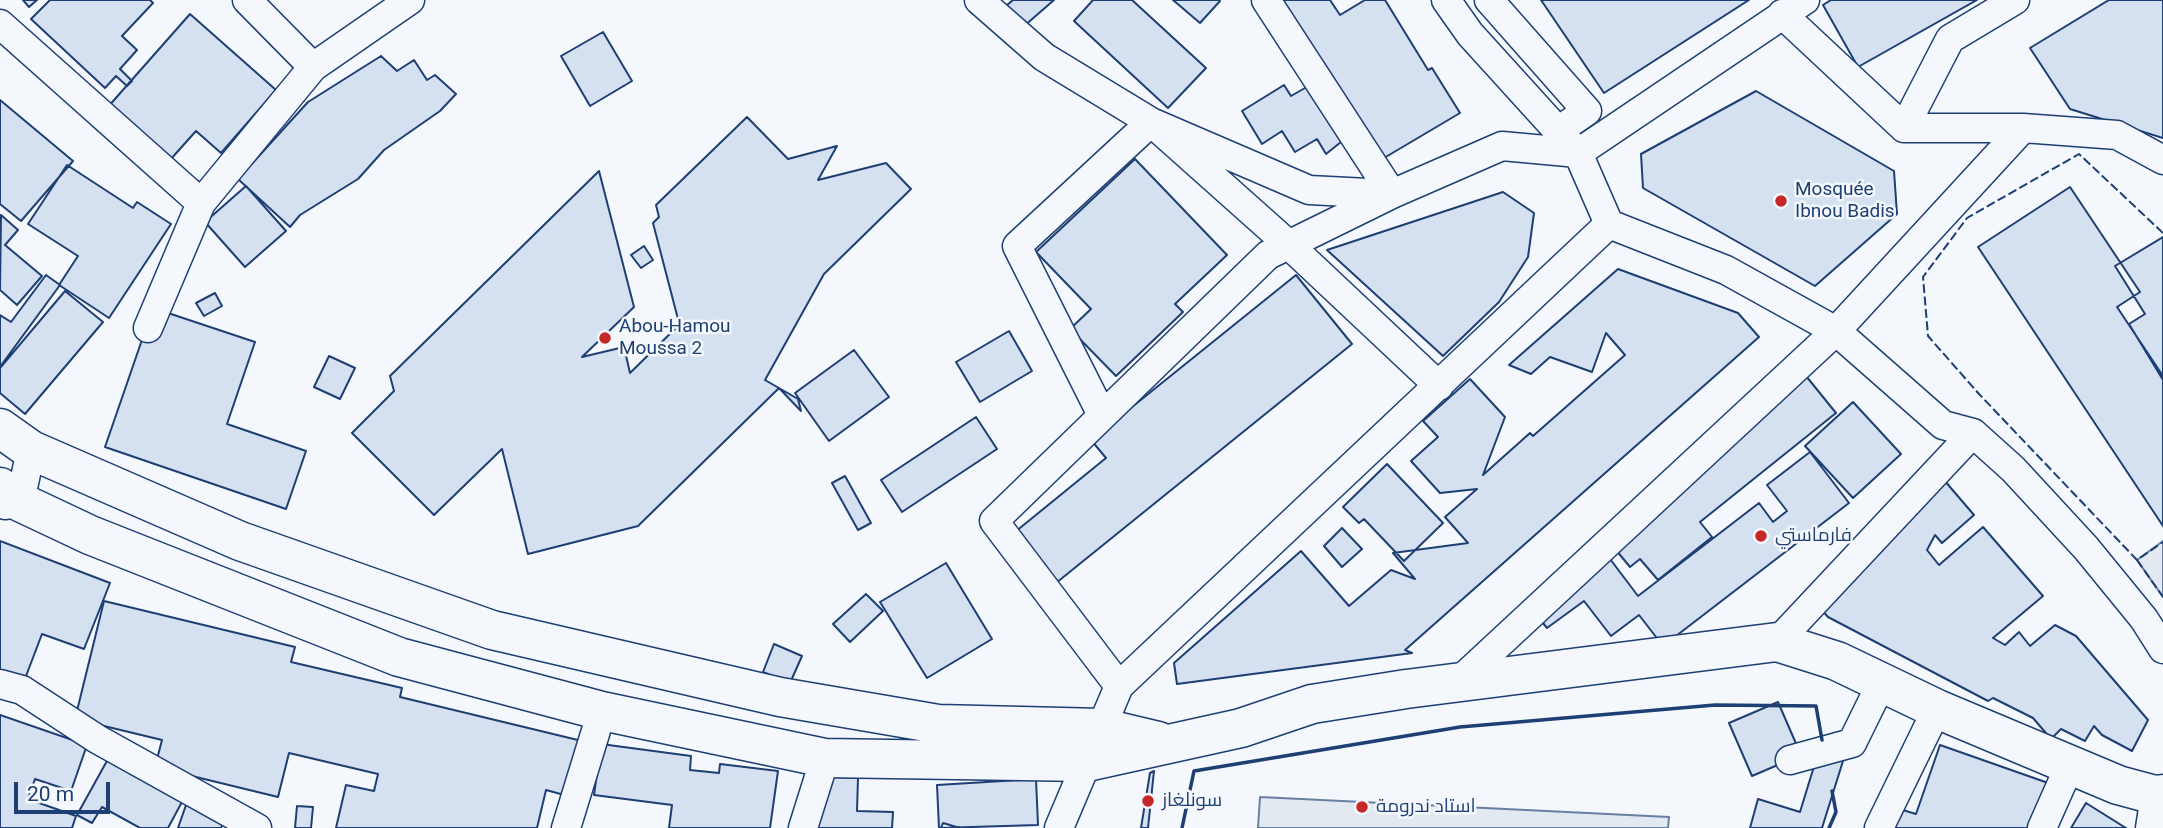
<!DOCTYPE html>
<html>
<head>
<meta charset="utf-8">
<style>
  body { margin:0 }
  #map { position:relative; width:2163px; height:828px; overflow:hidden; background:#f4f7fb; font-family:Roboto,sans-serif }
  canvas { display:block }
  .scale { position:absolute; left:14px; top:782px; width:96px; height:32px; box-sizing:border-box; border:4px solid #1d3f73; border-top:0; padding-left:9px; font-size:21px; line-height:24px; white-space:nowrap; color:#1d3f73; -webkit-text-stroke:5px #f4f7fb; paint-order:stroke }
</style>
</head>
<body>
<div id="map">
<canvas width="2163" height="828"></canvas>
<div class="scale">20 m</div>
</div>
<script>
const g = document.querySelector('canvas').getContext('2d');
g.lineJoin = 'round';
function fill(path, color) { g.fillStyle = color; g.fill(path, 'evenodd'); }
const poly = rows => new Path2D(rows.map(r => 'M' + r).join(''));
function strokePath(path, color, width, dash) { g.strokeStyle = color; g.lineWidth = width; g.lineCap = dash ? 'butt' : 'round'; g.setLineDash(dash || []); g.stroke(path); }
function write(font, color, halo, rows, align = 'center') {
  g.font = font + ' Roboto,Cairo,sans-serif'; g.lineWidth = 5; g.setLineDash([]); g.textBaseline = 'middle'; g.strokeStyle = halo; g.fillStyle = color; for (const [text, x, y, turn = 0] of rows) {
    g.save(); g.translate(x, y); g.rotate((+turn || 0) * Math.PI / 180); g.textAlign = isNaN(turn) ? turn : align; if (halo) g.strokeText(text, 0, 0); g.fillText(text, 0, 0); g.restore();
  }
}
const green = poly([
  [2163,541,2163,597,2137,560,2163,541],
  [1260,797,1669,817,1668,828,1258,828,1260,797]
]);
fill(green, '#e3e9f0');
strokePath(green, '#687fa3', 2);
const building = poly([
  [23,0,37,0,29,7,23,0],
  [50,0,150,0,153,3,122,36,137,50,120,69,132,81,127,86,116,76,105,88,31,19,50,0],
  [1013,0,1054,0,1023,27,1006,6,1013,0],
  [1093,0,1132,0,1206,68,1168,108,1074,21,1093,0],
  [1173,0,1219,0,1220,1,1200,23,1173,0],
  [1277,0,1330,0,1340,15,1365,0,1385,0,1428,70,1432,68,1460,113,1384,158,1277,0],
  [1541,0,1749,0,1604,93,1541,0],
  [1831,0,1977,0,1858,67,1823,5,1831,0],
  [2109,0,2163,0,2163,138,2070,109,2030,48,2109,0],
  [190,14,276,90,221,153,196,131,153,179,92,125,190,14],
  [603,32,632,81,590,106,561,56,603,32],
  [381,56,397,71,414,60,427,80,435,75,456,94,440,111,384,150,358,179,300,215,290,227,238,179,308,102,381,56],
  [1312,84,1346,138,1326,154,1317,139,1295,152,1282,131,1262,144,1242,111,1284,85,1291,96,1312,84],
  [1756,91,1894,171,1897,214,1815,286,1643,188,1641,154,1756,91],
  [0,100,73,161,21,221,0,204,0,100],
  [747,117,788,159,837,146,818,180,886,163,911,189,824,274,765,380,798,399,801,411,779,388,638,526,528,554,502,449,434,515,352,433,394,391,390,376,599,171,634,307,582,357,624,347,630,373,681,323,679,323,653,223,659,217,656,205,747,117],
  [1135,159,1227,255,1175,304,1183,312,1116,376,1070,329,1091,309,1036,252,1135,159],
  [67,165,133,208,137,202,171,224,109,318,59,285,78,256,28,224,67,165],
  [246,186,286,231,245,267,205,222,246,186],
  [2070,187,2140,292,2117,307,2163,376,2163,526,1978,247,2070,187],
  [1503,192,1534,213,1528,257,1499,302,1443,356,1327,250,1503,192],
  [1,215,18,230,5,245,42,276,17,305,0,290,1,215],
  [2163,237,2163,380,2129,324,2145,314,2115,266,2163,237],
  [644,246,653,260,641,268,631,255,644,246],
  [1618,269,1738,313,1759,337,1405,650,1412,653,1177,684,1174,663,1301,551,1349,606,1391,570,1415,579,1393,553,1468,543,1445,517,1477,489,1440,493,1411,461,1438,437,1423,421,1470,379,1505,417,1483,475,1530,433,1533,436,1625,355,1606,333,1592,372,1550,357,1531,374,1509,365,1618,269],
  [46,275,60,285,0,367,0,315,11,322,46,275],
  [1296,275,1352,344,1056,583,1015,532,1106,458,1091,440,1296,275],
  [65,291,103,322,25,414,0,393,0,368,65,291],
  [215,293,222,306,204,316,196,303,215,293],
  [153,308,255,342,227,424,306,451,286,509,105,447,153,308],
  [1009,331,1032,371,980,402,956,362,1009,331],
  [854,350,889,397,829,441,795,393,854,350],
  [329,356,355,368,340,399,314,387,329,356],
  [1802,371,1836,413,1700,522,1712,537,1658,580,1640,559,1630,567,1602,533,1802,371],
  [1853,402,1901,454,1853,498,1805,446,1853,402],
  [976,417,997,449,902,512,881,480,976,417],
  [1810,452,1849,503,1663,646,1639,615,1611,636,1584,601,1547,628,1530,607,1604,551,1638,596,1759,503,1773,522,1787,511,1767,485,1810,452],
  [1387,464,1443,523,1404,561,1364,519,1359,523,1343,507,1387,464],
  [1938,473,1974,515,1942,543,1935,535,1927,550,1939,565,1983,527,2043,596,1993,638,2005,645,2019,632,2030,646,2055,625,2076,636,2148,720,2132,751,2102,735,2094,726,2085,741,2061,729,2051,739,2033,718,1993,698,1988,701,1828,617,1808,595,1938,473],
  [845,476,871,523,858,530,832,483,845,476],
  [1342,528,1362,549,1342,567,1324,546,1342,528],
  [0,541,110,583,84,649,42,634,23,684,0,675,0,541],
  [946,563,992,639,927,678,880,602,946,563],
  [866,594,883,611,850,642,833,624,866,594],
  [104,601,295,647,291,662,402,688,400,697,582,741,568,796,546,790,537,828,336,828,346,785,374,791,378,774,289,753,278,797,155,767,162,740,75,719,104,601],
  [774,644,802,656,790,683,763,672,774,644],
  [1778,702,1801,755,1752,776,1729,723,1778,702],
  [0,715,87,745,71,791,35,779,28,799,76,816,72,828,0,828,0,715],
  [1823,737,1848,745,1822,828,1750,828,1758,799,1800,812,1823,737],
  [601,744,691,756,690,770,719,773,720,764,778,771,770,828,669,828,672,805,594,795,601,744],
  [1940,745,2051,784,2036,828,1889,828,1896,808,1916,814,1940,745],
  [108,759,183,800,168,828,140,828,102,807,92,823,77,815,108,759],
  [1154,771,1148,828,1141,828,1150,773,1154,771],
  [808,776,858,778,857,811,893,812,892,828,807,828,808,776],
  [1036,779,1038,825,939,828,937,785,1036,779],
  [2086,803,2126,828,2071,828,2086,803],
  [186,805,224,819,221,828,178,828,186,805],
  [297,806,313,807,311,828,295,828,297,806],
  [943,823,960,828,941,828,943,823]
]);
fill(building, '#d5e0f0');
strokePath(building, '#1d3f73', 2);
const street = poly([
  [247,0,313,67],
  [979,0,1044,57,1151,122,1309,190,1388,194],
  [1266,0,1392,194],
  [1446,0,1470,34,1578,153],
  [1489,0,1587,111,1558,131],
  [1782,14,1904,128,2023,128,2117,135,2163,160],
  [0,24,201,203],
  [1904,128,1950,39,2015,0],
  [1609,224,1726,270,1836,331,2023,128],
  [148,328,201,203,313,67,410,0],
  [1102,415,1017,246,1151,122,1289,245,1439,386],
  [5,505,20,502,31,450],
  [1777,642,1973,433],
  [1457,683,1836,331,1943,425,1973,433,2013,469,2086,548,2144,619,2163,649],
  [0,684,22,690,97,739,257,828],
  [1119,686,994,521,1268,255,1392,194,1502,146,1578,153],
  [1790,760,1852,743,1882,682],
  [566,828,602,711],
  [803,828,825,758],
  [1059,828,1119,686,1609,224,1578,153,1805,0],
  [1879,828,1937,709],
  [2042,828,2070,765],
  [2150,828,2155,795]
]);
const primary = poly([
  [0,428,31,450,240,541,492,630,780,697,938,724,1103,728,1158,741],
  [0,487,20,502,90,535,399,657,602,711,825,758,1087,762,1241,728,1312,704,1406,689,1777,642,1837,661,1937,709,2118,785,2155,795,2163,794]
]);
strokePath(street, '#1d3f73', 31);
strokePath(primary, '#1d3f73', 41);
strokePath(street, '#f4f7fb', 28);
strokePath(primary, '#f4f7fb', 38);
strokePath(poly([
  [2163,233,2079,154,1967,218,1923,277,1928,336,1979,394,2137,560,2163,542],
  [2137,560,2163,597]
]), '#1d3f73', 2, [9, 3.5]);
strokePath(poly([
  [1182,828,1194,771,1460,727,1715,705,1816,706,1822,740],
  [1829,828,1836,812,1832,791]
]), '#1d3f73', 3.5);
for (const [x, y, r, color] of [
  [1781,201,7,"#c62828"],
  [605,338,7,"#c62828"],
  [1761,536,7,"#c62828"],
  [1148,801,7,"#c62828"],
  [1362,807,7,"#c62828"]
]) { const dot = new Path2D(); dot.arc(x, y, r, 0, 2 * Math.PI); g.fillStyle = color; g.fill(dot); strokePath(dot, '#f4f7fb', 2.5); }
write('19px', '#1d3f73', '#f4f7fb', [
  ["Mosquée",1795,190],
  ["Ibnou Badis",1795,212],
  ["Abou-Hamou",619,327],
  ["Moussa 2",619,349],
  ["فارماستي",1775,536],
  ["سونلغاز",1162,801],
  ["استاد ندرومة",1376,807]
], 'left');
</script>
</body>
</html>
